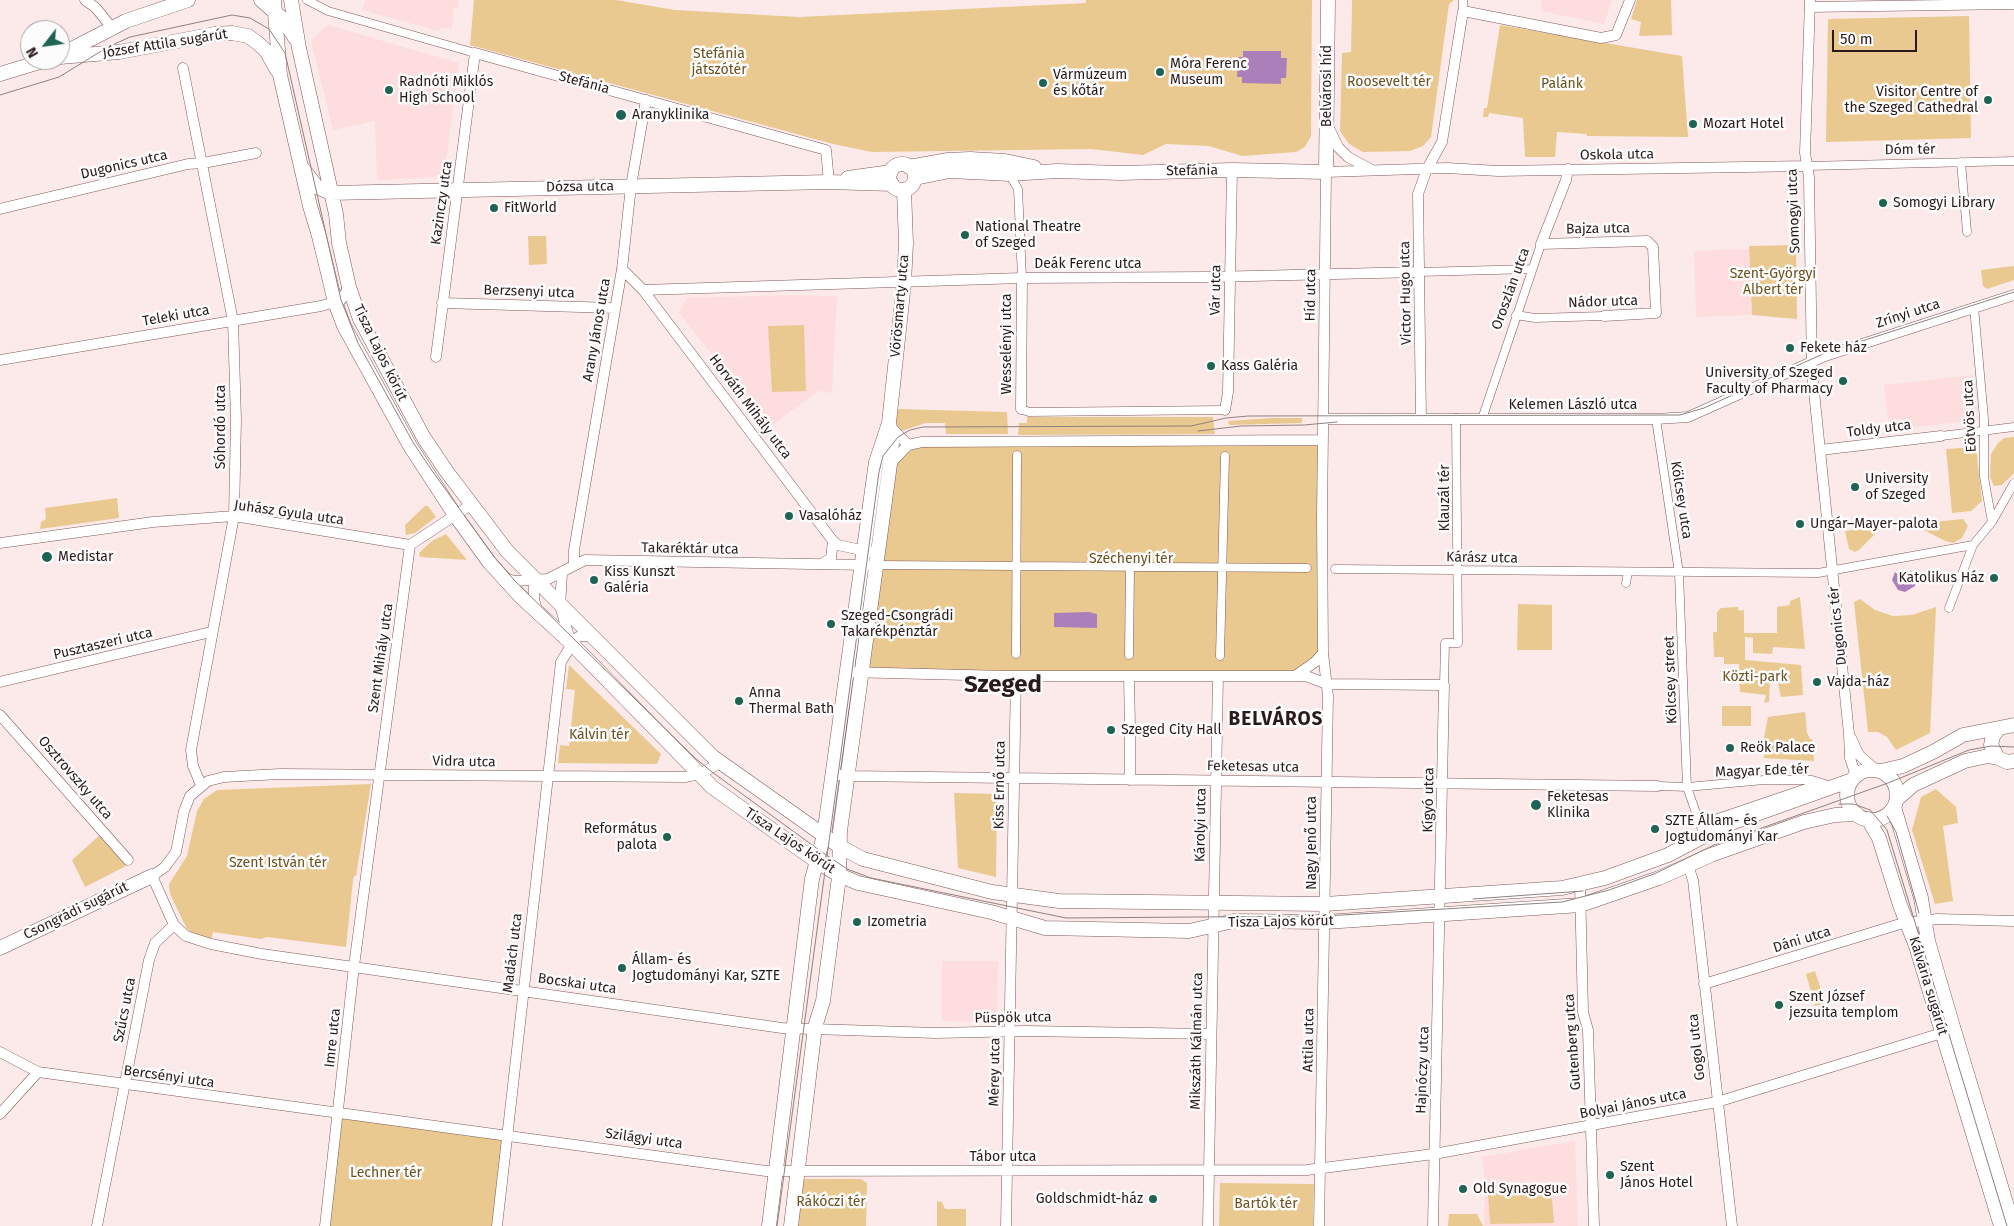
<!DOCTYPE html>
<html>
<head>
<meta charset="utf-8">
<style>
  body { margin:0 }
  #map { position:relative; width:2014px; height:1226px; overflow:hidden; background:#fceaea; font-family:"Fira Sans",sans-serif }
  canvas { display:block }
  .north { position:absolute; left:20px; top:20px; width:50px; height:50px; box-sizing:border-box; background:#fcfcfc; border:1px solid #a8a2a2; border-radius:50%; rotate:240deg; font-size:14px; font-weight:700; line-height:20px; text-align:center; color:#2a1a1a }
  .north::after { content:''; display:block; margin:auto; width:18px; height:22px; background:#1f6354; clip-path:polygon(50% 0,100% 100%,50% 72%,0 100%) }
  .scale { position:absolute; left:1832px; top:30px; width:85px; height:22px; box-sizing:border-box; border:2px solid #2a1a1a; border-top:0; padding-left:6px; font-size:15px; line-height:18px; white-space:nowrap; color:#2a1a1a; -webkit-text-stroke:4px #fcfcfc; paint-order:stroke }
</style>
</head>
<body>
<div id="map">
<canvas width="2014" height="1226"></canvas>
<div class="north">N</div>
<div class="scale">50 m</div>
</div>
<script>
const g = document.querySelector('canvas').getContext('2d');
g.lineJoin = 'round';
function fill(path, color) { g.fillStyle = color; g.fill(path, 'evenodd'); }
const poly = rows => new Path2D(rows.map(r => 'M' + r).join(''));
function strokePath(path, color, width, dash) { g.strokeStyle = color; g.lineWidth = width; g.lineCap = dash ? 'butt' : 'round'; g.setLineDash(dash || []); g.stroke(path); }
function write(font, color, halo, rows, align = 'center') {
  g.font = font + ' "Fira Sans",sans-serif'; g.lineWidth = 5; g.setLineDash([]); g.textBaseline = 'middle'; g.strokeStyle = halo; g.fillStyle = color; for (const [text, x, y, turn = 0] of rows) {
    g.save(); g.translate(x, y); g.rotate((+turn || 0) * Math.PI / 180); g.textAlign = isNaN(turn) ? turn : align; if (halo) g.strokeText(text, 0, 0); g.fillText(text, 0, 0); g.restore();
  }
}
fill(poly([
  [365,0,459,0,458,8,454,8,452,29,440,28,439,31,362,10],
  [1541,0,1612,0,1604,24,1541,11],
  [328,25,459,63,444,177,377,180,375,121,333,130,311,40],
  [1749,249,1752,315,1696,317,1694,251],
  [786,295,837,296,832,393,818,391,768,428,679,312,687,298],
  [1973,375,1978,420,1889,430,1884,385],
  [942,961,998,961,997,1022,942,1021],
  [1575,1141,1578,1226,1484,1226,1485,1179,1482,1157]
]), '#fddddd');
fill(poly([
  [474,0,616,0,675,10,799,17,1086,3,1086,0,1312,0,1311,136,1305,147,1296,152,1242,156,1209,146,1166,144,1143,155,1091,149,872,152,833,144,470,45],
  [1352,0,1454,0,1449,4,1431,137,1423,146,1410,151,1363,152,1349,144,1340,131,1342,53,1351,52],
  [1637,0,1671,0,1672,35,1639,36,1641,22,1631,19],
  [1969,16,1971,138,1826,142,1828,19],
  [1500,25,1682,56,1688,137,1587,136,1587,134,1557,132,1555,157,1525,157,1523,118,1489,113,1488,117,1483,117,1484,108,1487,108],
  [528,236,546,236,547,264,529,265],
  [1796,245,1797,319,1752,315,1749,246],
  [2014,266,2014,280,1987,289,1983,286,1981,270],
  [804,325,806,391,772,392,768,326],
  [898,409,1007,412,1008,434,946,434,945,423,926,423,901,431,895,422],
  [1027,417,1213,417,1215,434,1018,435,1019,423,1027,423],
  [1272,418,1302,418,1302,423,1229,425,1228,421],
  [2014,437,2014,473,2002,485,1994,486,1990,477,1991,454,1998,443,2004,438],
  [1323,440,1317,517,1317,597,1323,653,1294,676,862,674,890,464,908,445],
  [1976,447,1982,501,1971,511,1952,513,1946,449],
  [117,498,119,518,40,529,41,522,46,519,45,508],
  [425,506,428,506,436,517,415,533,406,535,405,525],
  [1963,519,1968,526,1962,538,1953,543,1945,541,1924,530,1923,527,1924,523],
  [1872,528,1875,534,1859,550,1855,552,1849,549,1845,531],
  [446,534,467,560,420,557,419,553,432,541],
  [1800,597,1805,649,1773,647,1772,654,1753,653,1753,638,1745,637,1745,660,1801,665,1803,695,1781,697,1776,674,1770,675,1769,702,1764,703,1766,695,1740,692,1739,664,1724,664,1724,657,1714,657,1713,632,1717,632,1717,612,1721,608,1738,607,1739,611,1744,610,1744,633,1777,633,1777,607,1790,605,1790,601],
  [1860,599,1875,610,1893,616,1912,615,1936,607,1930,733,1896,750,1887,737,1878,732,1868,732,1854,602],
  [1518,604,1552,605,1552,650,1517,650],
  [569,665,661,754,657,764,558,763,560,745,569,746,575,690,566,689],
  [1722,706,1751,706,1751,726,1722,726],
  [1805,712,1807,733,1810,739,1812,739,1814,761,1764,758,1764,738,1768,717],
  [371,784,356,876,354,876,353,880,346,947,267,937,261,939,213,932,211,940,199,937,187,929,170,894,169,884,187,856,197,811,204,799,217,790],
  [1936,789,1956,807,1958,823,1943,826,1953,901,1935,904,1912,830,1921,797],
  [954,793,997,794,996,877,958,868],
  [100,835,126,866,85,887,72,860],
  [1815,971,1825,1003,1815,1006,1806,974],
  [339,1113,507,1134,497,1226,325,1226],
  [801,1179,861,1179,867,1183,866,1226,795,1226],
  [1220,1183,1314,1184,1313,1226,1219,1226],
  [1551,1188,1554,1223,1490,1224,1488,1194],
  [937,1201,942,1202,945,1209,966,1209,966,1226,937,1226],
  [1449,1214,1477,1214,1483,1226,1448,1226]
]), '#e9c98f');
fill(poly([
  [1243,51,1281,51,1281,58,1287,58,1286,78,1281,78,1281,84,1242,83,1242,77,1237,77,1238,57,1243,57],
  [1911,570,1916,578,1915,586,1905,592,1898,590,1892,580,1895,572,1898,575,1909,573],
  [1089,612,1097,614,1097,628,1054,627,1054,613]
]), '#ab80ba');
const pedestrian = poly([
  [307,0,328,11,475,53],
  [1463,0,1463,11],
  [1961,162,1967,232],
  [1807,166,2014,161],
  [1012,179,1018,189,1022,278],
  [1419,272,1532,269],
  [1974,307,1984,419,1984,477,1992,522],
  [1516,315,1535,318,1604,316],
  [1021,409,1029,412,1225,410],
  [1482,419,1541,244],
  [1656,419,1679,573,1687,787,1702,830],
  [1941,436,2014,427],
  [876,565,1307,568],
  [1335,569,1818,573,1973,545],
  [1626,583,1628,572],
  [1949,608,1973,545,1992,522,2014,483],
  [1016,654,1017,455],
  [1129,655,1130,567],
  [1220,656,1225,456],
  [1444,685,1445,643,1458,643,1456,418],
  [1658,786,1687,787,1764,780,1812,780,1825,784],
  [1700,824,1818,784]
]);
const minor = poly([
  [85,0,96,8,112,28],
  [1810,0,1805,153,1809,177,1812,372,1849,734,1850,758,1856,776],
  [1810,7,2014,4],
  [183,68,233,321,236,420,234,516,191,750,193,766,201,785],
  [1329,128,1338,147,1348,157,1372,170],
  [1568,169,1566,180,1541,244,1647,241,1653,247,1656,313,1604,316],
  [0,209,188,164,203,163,256,153],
  [622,269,643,290,833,541,838,545,870,552],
  [643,290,1022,278,1210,277,1419,272],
  [442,303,615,308],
  [436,357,475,53,826,150,829,182],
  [0,360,321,306,341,300,349,287],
  [1021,409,1022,278],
  [1225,410,1228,392,1232,170],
  [1323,419,1656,419,1688,417,1825,356,2014,295],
  [1421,419,1418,194,1427,169,1442,142,1463,11,1601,38,1616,35,1630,0],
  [890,426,908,445],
  [1820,450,1941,436],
  [890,464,908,445,922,442,1323,440],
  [0,543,153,522,234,516,410,545,472,504],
  [822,564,831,558,833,541],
  [574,565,574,550,622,269,631,186,646,100],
  [562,574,560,606,571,643],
  [504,578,515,581,548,579,585,560,867,565],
  [534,580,534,600,537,610],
  [847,672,1006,676,1306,676,1327,684,1444,685,1433,1226],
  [1129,676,1130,728],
  [1295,676,1315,662,1323,653],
  [0,682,211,632],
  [0,715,128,860],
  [1130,732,1130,780],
  [1851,738,1859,755,1876,770],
  [720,763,700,774,685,777,280,774,224,777,208,781,190,796,184,811,176,852,165,867,152,876,174,925,186,936,211,944,262,954,782,1028,936,1033,1025,1031,1211,1034],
  [832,774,848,776,1658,786],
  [1688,866,1693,880,1732,1226],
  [1580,885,1583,1012,1588,1030,1594,1226],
  [1704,984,1900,924,1937,919,2014,921],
  [0,1052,38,1072,766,1171,1307,1170,1434,1154,1717,1102,1942,1033],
  [0,1114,38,1072],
  [97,1226,149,960,155,943,174,925],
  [325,1226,354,966,410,545],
  [497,1226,561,662,575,639,580,636,590,636],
  [1006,1226,1016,676],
  [1208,1226,1218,676],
  [1319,1226,1328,696,1323,653,1322,518,1326,172,1447,168,1498,171,1807,166]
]);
const tertiary = poly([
  [261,0,284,20,295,38],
  [274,0,280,75,310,206,319,236,335,302,344,326,410,446,455,515,489,562,520,596,571,643,712,787,816,861,839,875,858,883,991,912,1045,928,1189,931,1234,921,1325,922,1581,905,1659,878,1711,855,1804,822,1835,815,1857,814],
  [291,0,299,48,336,214,339,243,349,287,360,319,424,438,447,472,507,551,713,757,839,846,863,859,992,892,1059,901,1325,904,1562,888,1605,878,1668,855,1723,826,1852,780],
  [60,55,126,21,188,0],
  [60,57,119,52,215,34,232,33,248,36,259,44,267,52,277,70],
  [0,74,46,60],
  '889 177a13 13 0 1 1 26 0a13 13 0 1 1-26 0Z',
  [909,167,948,160,970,159,1005,161,1034,167],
  [304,170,317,187,331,193,829,182,892,184],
  [848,178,891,172],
  [915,178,950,171,1010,174,1057,171,1120,173,1232,170,1326,172,1328,0],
  [2014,725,1999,728,1993,736,1991,745,1998,758,2007,762,2014,761],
  '1847 795a25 25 0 1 1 50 0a25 25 0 1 1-50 0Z',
  [1881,771,1903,766,1933,752,1963,735,1999,728],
  [1897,799,1913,785,1965,761,1988,756,1998,758],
  [1894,807,1921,898,1928,941,1954,1030,2013,1226],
  [1868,819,1879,838,1900,905,1916,946,2001,1226],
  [0,948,152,876],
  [769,1226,812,879,824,835,876,462,889,423,891,404,904,283,906,243,904,190],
  [791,1226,815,1027,823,1001,839,877,840,831,890,464,892,442,889,427]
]);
strokePath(pedestrian, '#7e5959', 9);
strokePath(minor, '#7e5959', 11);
strokePath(tertiary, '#7e5959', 15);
strokePath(pedestrian, '#fff', 8);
strokePath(minor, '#fff', 10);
strokePath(tertiary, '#fff', 14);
strokePath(poly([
  [0,95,59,77,108,47,130,37,232,15,250,18,269,29,285,53,341,300,358,343,414,444,433,472,495,558,515,581,695,758,712,772,819,850,847,869,871,878,1066,918,1325,916,1562,902,1609,890,1654,874,1714,845,1888,783,1969,750,1991,746,2014,747],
  [1198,431,1241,426,1304,425,1337,422],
  [1839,804,1854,804,1870,810,1887,830,2007,1226],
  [1887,816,1896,832,1919,913],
  [1473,899,1583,891],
  [777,1226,879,472,883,456,898,437,910,430,923,427,1191,426,1226,418,1248,416,1680,415,1704,408,1825,353,2014,292]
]), '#918080', 1);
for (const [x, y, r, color] of [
  [1160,72,5,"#1f6354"],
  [1043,83,5,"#1f6354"],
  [389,90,5,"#1f6354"],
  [1988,100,5,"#1f6354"],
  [621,115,6,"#1f6354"],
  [1693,124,5,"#1f6354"],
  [1883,203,5,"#1f6354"],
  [494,208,5,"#1f6354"],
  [965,235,5,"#1f6354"],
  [1790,348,5,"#1f6354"],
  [1211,366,5,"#1f6354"],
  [1843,381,5,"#1f6354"],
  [1855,487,5,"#1f6354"],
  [789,516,5,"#1f6354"],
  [1800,524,5,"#1f6354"],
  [47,557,6,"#1f6354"],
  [1994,578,5,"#1f6354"],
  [594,580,5,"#1f6354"],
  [831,624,5,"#1f6354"],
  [1817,682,5,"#1f6354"],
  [739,701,5,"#1f6354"],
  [1111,730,5,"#1f6354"],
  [1730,748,5,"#1f6354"],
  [1536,805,6,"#1f6354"],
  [1655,829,5,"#1f6354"],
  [667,837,5,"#1f6354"],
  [857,922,5,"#1f6354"],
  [622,968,5,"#1f6354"],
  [1779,1005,5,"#1f6354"],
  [1610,1175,5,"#1f6354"],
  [1463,1189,5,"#1f6354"],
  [1153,1199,5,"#1f6354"]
]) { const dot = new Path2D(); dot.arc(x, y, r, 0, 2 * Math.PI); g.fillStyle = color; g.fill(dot); strokePath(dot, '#fcfcfc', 2); }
write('14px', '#2a1a1a', '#fcfcfc', [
  ["József Attila sugárút",165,44,-9],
  ["Stefánia",584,83,15],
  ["Belvárosi híd",1327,86,-90],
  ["Dóm tér",1910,150,-1],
  ["Oskola utca",1617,155,-1],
  ["Dugonics utca",124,165,-13],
  ["Stefánia",1192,171,-1],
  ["Dózsa utca",580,187,-1],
  ["Kazinczy utca",442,203,-82],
  ["Somogyi utca",1794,211,-92],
  ["Bajza utca",1598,229,-1],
  ["Deák Ferenc utca",1088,264],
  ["Oroszlán utca",1511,289,-70],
  ["Vár utca",1216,290,-89],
  ["Berzsenyi utca",529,292,2],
  ["Victor Hugo utca",1406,293,-91],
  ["Híd utca",1311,295,-89],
  ["Nádor utca",1603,302,-2],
  ["Vörösmarty utca",900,306,-85],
  ["Zrínyi utca",1908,314,-18],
  ["Teleki utca",176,316,-10],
  ["Arany János utca",597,330,-80],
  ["Wesselényi utca",1007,344,-90],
  ["Tisza Lajos körút",380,353,64],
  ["Kelemen László utca",1573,405],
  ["Horváth Mihály utca",750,407,53],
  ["Eötvös utca",1970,416,-93],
  ["Sóhordó utca",221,427,-90],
  ["Toldy utca",1879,429,-7],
  ["Klauzál tér",1445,498,-90],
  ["Kölcsey utca",1681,500,81],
  ["Juhász Gyula utca",289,513,8],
  ["Takaréktár utca",690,549,1],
  ["Kárász utca",1482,558,1],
  ["Dugonics tér",1838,626,-96],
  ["Pusztaszeri utca",103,644,-13],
  ["Szent Mihály utca",381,658,-82],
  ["Kölcsey street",1671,680,-92],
  ["Vidra utca",464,762,1],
  ["Feketesas utca",1253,767,1],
  ["Magyar Ede tér",1762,771,-2],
  ["Osztrovszky utca",75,778,49],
  ["Kiss Ernő utca",1000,785,-89],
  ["Kígyó utca",1429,800,-89],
  ["Károlyi utca",1201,825,-89],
  ["Tisza Lajos körút",790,841,34],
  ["Nagy Jenő utca",1312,843,-90],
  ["Csongrádi sugárút",76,911,-26],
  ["Tisza Lajos körút",1281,922,-1],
  ["Dáni utca",1802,940,-17],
  ["Madách utca",513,953,-83],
  ["Bocskai utca",577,984,8],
  ["Kálvária sugárút",1928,986,73],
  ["Szűcs utca",125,1010,-79],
  ["Püspök utca",1013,1018,-1],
  ["Imre utca",333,1038,-84],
  ["Attila utca",1309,1040,-89],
  ["Mikszáth Kálmán utca",1197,1041,-89],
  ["Gutenberg utca",1573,1042,-94],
  ["Gogol utca",1697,1047,-96],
  ["Hajnóczy utca",1423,1070,-88],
  ["Mérey utca",995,1072,-89],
  ["Bercsényi utca",169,1077,8],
  ["Bolyai János utca",1633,1104,-11],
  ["Szilágyi utca",644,1139,8],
  ["Tábor utca",1003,1157]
]);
write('14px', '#6c521e', '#fcfcfc', [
  ["Stefánia",719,54],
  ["játszótér",719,70],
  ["Roosevelt tér",1389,82],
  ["Palánk",1562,84],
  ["Szent-Györgyi",1773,274],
  ["Albert tér",1773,290],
  ["Széchenyi tér",1131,559],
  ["Közti-park",1755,677],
  ["Kálvin tér",599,735],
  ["Szent István tér",278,863],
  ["Lechner tér",386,1173],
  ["Rákóczi tér",831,1202],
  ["Bartók tér",1266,1204]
]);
write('14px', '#2a1a1a', '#fcfcfc', [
  ["Móra Ferenc",1170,64],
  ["Museum",1170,80],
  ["Vármúzeum",1053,75],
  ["és kőtár",1053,91],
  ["Radnóti Miklós",399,82],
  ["High School",399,98],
  ["Visitor Centre of",1978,92,"right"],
  ["the Szeged Cathedral",1978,108,"right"],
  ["Aranyklinika",632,115],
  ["Mozart Hotel",1703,124],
  ["Somogyi Library",1893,203],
  ["FitWorld",504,208],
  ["National Theatre",975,227],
  ["of Szeged",975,243],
  ["Fekete ház",1800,348],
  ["Kass Galéria",1221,366],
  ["University of Szeged",1833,373,"right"],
  ["Faculty of Pharmacy",1833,389,"right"],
  ["University",1865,479],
  ["of Szeged",1865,495],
  ["Vasalóház",799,516],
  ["Ungár–Mayer-palota",1810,524],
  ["Medistar",58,557],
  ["Kiss Kunszt",604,572],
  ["Galéria",604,588],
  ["Katolikus Ház",1984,578,"right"],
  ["Szeged-Csongrádi",841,616],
  ["Takarékpénztár",841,632],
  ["Vajda-ház",1827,682],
  ["Anna",749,693],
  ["Thermal Bath",749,709],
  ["Szeged City Hall",1121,730],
  ["Reök Palace",1740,748],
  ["Feketesas",1547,797],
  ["Klinika",1547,813],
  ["SZTE Állam- és",1665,821],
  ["Jogtudományi Kar",1665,837],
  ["Református",657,829,"right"],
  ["palota",657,845,"right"],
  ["Izometria",867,922],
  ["Állam- és",632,960],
  ["Jogtudományi Kar, SZTE",632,976],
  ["Szent József",1789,997],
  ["jezsuita templom",1789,1013],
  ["Szent",1620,1167],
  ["János Hotel",1620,1183],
  ["Old Synagogue",1473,1189],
  ["Goldschmidt-ház",1143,1199,"right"]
], 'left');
g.letterSpacing = '1px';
write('bold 19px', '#2a1a1a', '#fcfcfc', [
  ["BELVÁROS",1276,720]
]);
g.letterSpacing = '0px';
write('bold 24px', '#2a1a1a', '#fcfcfc', [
  ["Szeged",1003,685]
]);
</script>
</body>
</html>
